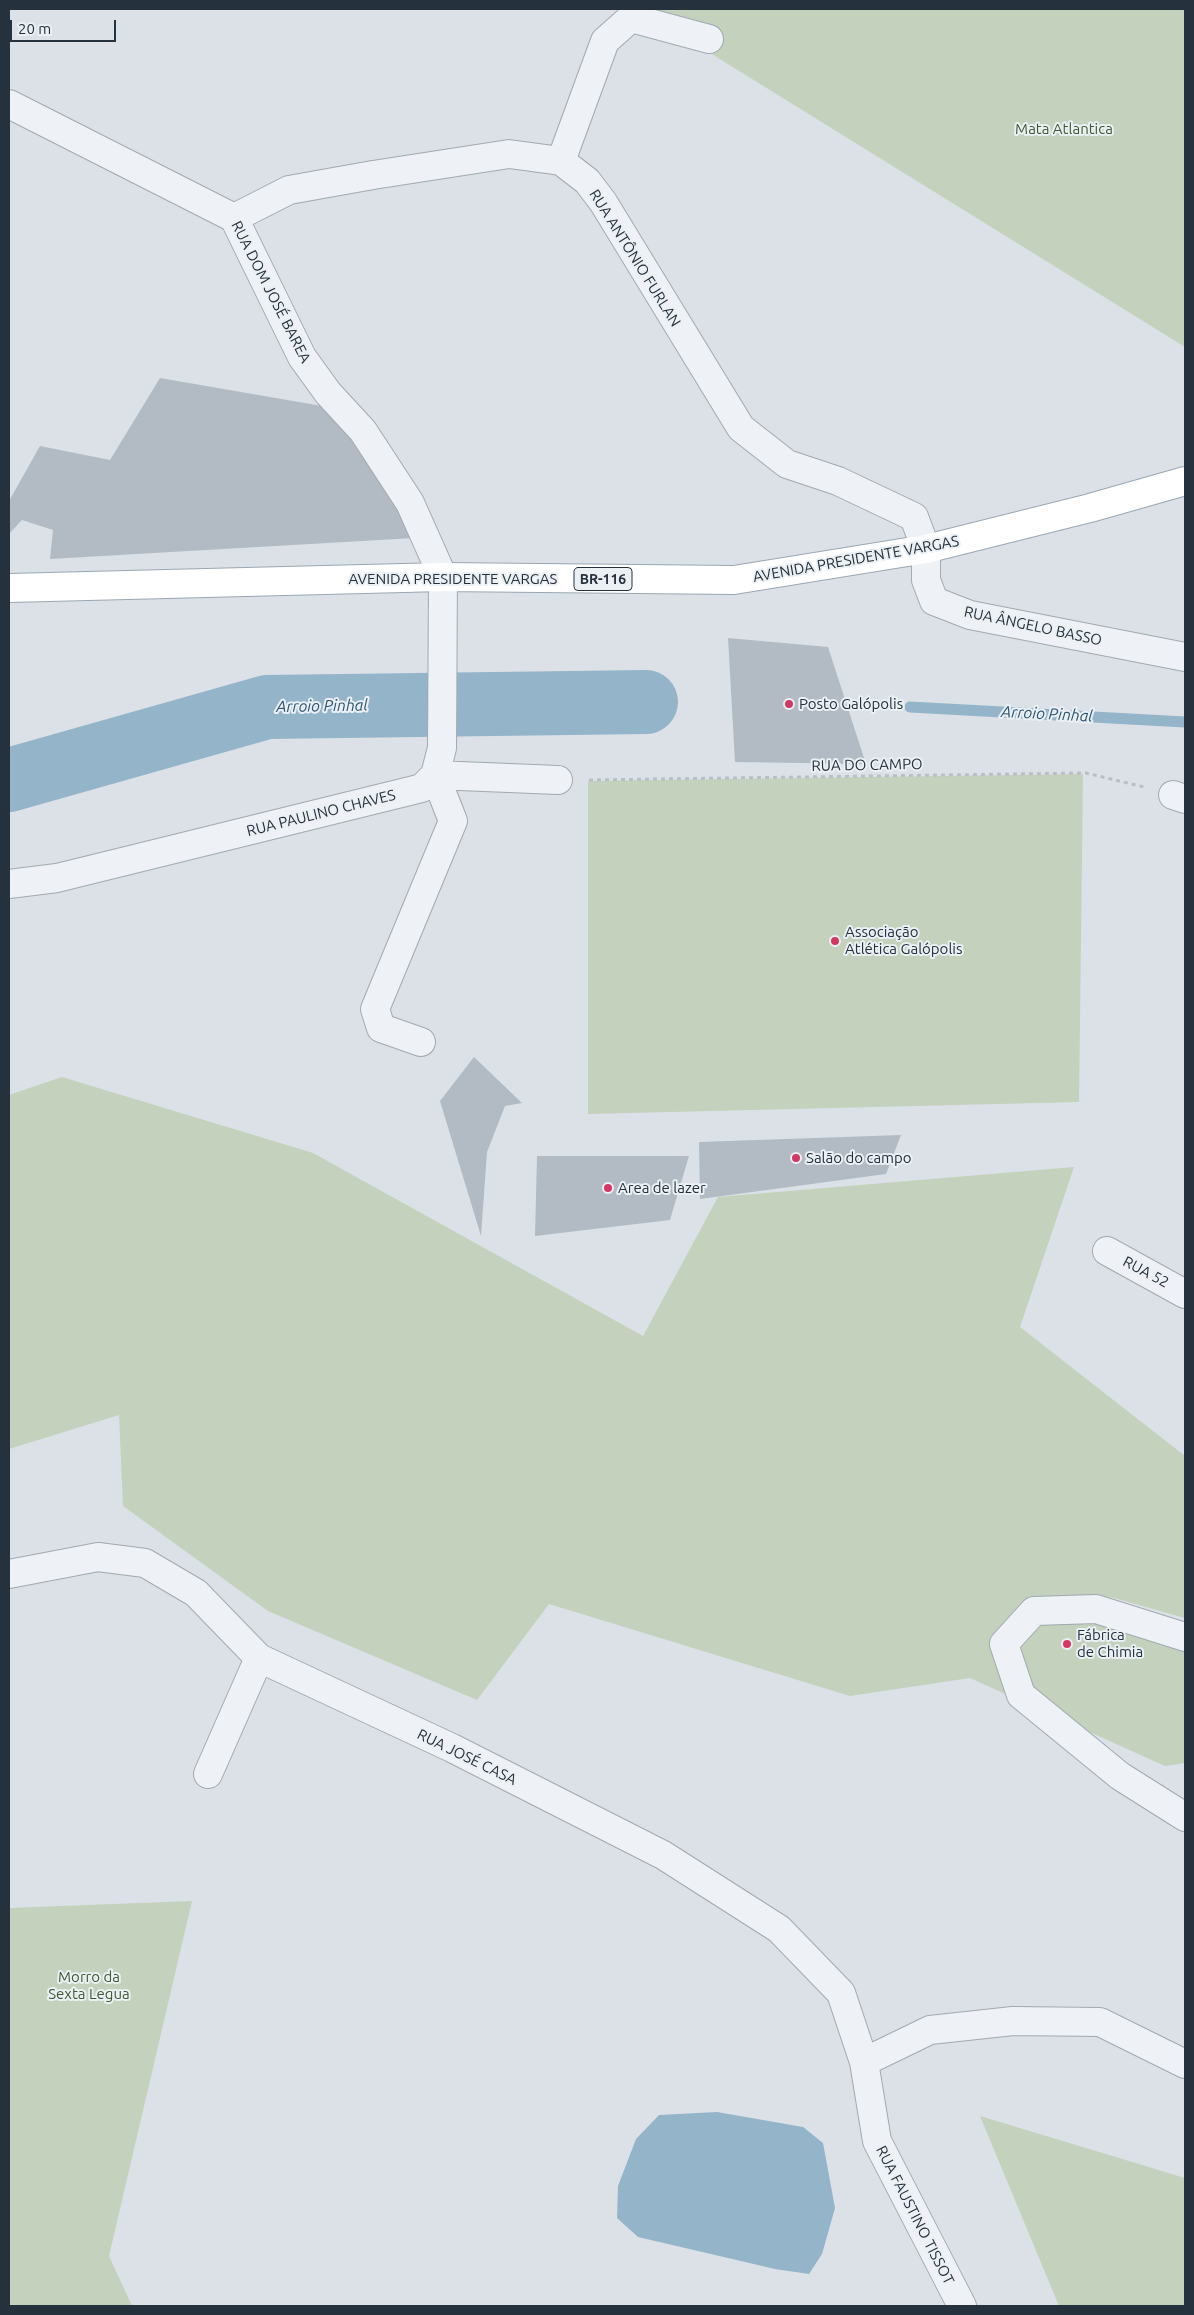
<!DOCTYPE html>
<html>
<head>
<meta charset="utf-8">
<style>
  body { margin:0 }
  #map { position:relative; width:1194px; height:2315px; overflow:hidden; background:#dbe1e7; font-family:Ubuntu,sans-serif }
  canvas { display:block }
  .frame { position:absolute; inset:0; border:10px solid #25313d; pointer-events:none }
  .scale { position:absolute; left:10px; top:20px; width:106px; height:22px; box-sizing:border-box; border:2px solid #25313d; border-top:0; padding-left:6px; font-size:15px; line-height:18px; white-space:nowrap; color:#25313d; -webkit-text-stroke:4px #ebf0f4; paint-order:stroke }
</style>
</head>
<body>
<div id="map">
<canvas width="1194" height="2315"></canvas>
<div class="frame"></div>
<div class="scale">20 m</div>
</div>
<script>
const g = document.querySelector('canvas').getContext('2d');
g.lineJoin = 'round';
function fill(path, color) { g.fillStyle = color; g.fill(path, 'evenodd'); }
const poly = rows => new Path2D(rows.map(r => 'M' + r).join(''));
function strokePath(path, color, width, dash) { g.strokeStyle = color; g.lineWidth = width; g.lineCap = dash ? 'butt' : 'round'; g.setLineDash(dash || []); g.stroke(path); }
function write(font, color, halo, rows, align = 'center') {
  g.font = font + ' Ubuntu,sans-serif'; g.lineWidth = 4; g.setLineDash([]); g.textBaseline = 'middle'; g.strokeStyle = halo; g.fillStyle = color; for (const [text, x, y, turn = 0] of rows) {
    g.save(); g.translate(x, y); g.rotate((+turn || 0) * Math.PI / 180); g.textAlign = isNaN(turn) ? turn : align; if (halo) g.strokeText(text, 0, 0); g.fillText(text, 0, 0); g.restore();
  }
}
fill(poly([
  [639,9,1185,9,1185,347],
  [1083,774,1079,1102,588,1114,588,781],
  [62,1077,313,1153,643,1336,718,1197,1074,1167,1020,1327,1185,1456,1185,1618,1107,1596,1185,1633,1185,1763,1165,1766,970,1678,850,1696,549,1604,477,1700,268,1611,123,1506,119,1415,9,1449,9,1095],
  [192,1901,109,2256,132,2306,9,2306,9,1908],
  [980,2116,1185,2178,1185,2306,1059,2306]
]), '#c4d1bc');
fill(poly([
  [717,2112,803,2127,823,2143,835,2208,822,2254,809,2274,775,2269,638,2237,617,2218,618,2186,636,2139,659,2115]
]), '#94b4c9');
strokePath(poly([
  [910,707,1185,722]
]), '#94b4c9', 11);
strokePath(poly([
  [9,780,267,707,646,702]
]), '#94b4c9', 64);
fill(poly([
  [160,378,322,406,354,438,380,474,414,538,50,559,53,530,22,520,9,534,9,501,40,446,110,460],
  [728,638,828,647,866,764,735,762],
  [474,1057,522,1103,505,1106,487,1152,481,1236,440,1101],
  [901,1135,886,1174,700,1199,699,1142],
  [537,1156,689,1156,670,1220,535,1236]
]), '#b2bbc3');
const minor = poly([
  [9,104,234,218,302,357,328,393,363,431,410,503,443,577,442,748,435,775,422,788,57,878,9,884],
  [561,161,605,41,631,18,709,39],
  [234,218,289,190,373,175,509,154,561,161,587,181,603,202,741,428,787,464,838,481,914,517,926,549,926,580,934,601,970,615,1185,657],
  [435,775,558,780],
  [1173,795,1185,799],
  [421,1042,381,1028,375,1009,453,821,435,775],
  [1107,1251,1185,1294],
  [9,1574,98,1557,145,1563,196,1593,259,1658,452,1748,663,1855,779,1929,841,1993,864,2062,877,2141,962,2306],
  [1185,1637,1096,1609,1034,1611,1004,1644,1021,1695,1120,1776,1185,1817],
  [208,1774,259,1658],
  [864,2062,930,2030,1013,2021,1100,2022,1185,2064]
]);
const major = poly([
  [9,588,443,577,734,580,926,549,1090,508,1185,481]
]);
strokePath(minor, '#a1a9b1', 30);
strokePath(major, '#9aa7b3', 30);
strokePath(poly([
  [589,780,1086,773,1144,787]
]), '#babfc5', 3, [4, 4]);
strokePath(minor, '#eef1f5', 28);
strokePath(major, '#fff', 28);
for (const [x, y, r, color] of [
  [789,704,5,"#d33863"],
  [835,941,5,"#d33863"],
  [796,1158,5,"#d33863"],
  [608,1188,5,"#d33863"],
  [1067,1644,5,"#d33863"]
]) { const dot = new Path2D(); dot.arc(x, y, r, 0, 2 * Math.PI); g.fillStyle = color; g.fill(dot); strokePath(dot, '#ebf0f4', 2); }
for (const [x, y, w] of [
  [603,579,58]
]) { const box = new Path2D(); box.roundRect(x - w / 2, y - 11.5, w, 23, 4); g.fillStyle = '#ebf0f4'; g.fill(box); strokePath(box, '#25313d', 1); }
write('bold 14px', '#25313d', null, [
  ["BR-116",603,579]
]);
write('15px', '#3e5931', '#ebf0f4', [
  ["Mata Atlantica",1064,129],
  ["Morro da",89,1977],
  ["Sexta Legua",89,1994]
]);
write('15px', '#25313d', '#ebf0f4', [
  ["RUA ANTÔNIO FURLAN",635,258,58],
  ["RUA DOM JOSÉ BAREA",271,292,63],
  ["AVENIDA PRESIDENTE VARGAS",856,559,-10],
  ["AVENIDA PRESIDENTE VARGAS",453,579],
  ["RUA ÂNGELO BASSO",1033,626,12],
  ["RUA DO CAMPO",867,765,-1],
  ["RUA PAULINO CHAVES",321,813,-14],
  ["RUA 52",1146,1272,28],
  ["RUA JOSÉ CASA",467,1757,26],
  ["RUA FAUSTINO TISSOT",915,2215,63]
]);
write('15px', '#25313d', '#ebf0f4', [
  ["Posto Galópolis",799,704],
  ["Associação",845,932],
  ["Atlética Galópolis",845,949],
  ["Salão do campo",806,1158],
  ["Area de lazer",618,1188],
  ["Fábrica",1077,1635],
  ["de Chimia",1077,1652]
], 'left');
write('italic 16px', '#2d5572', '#ebf0f4', [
  ["Arroio Pinhal",322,706,-1],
  ["Arroio Pinhal",1047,714,3]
]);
</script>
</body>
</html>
